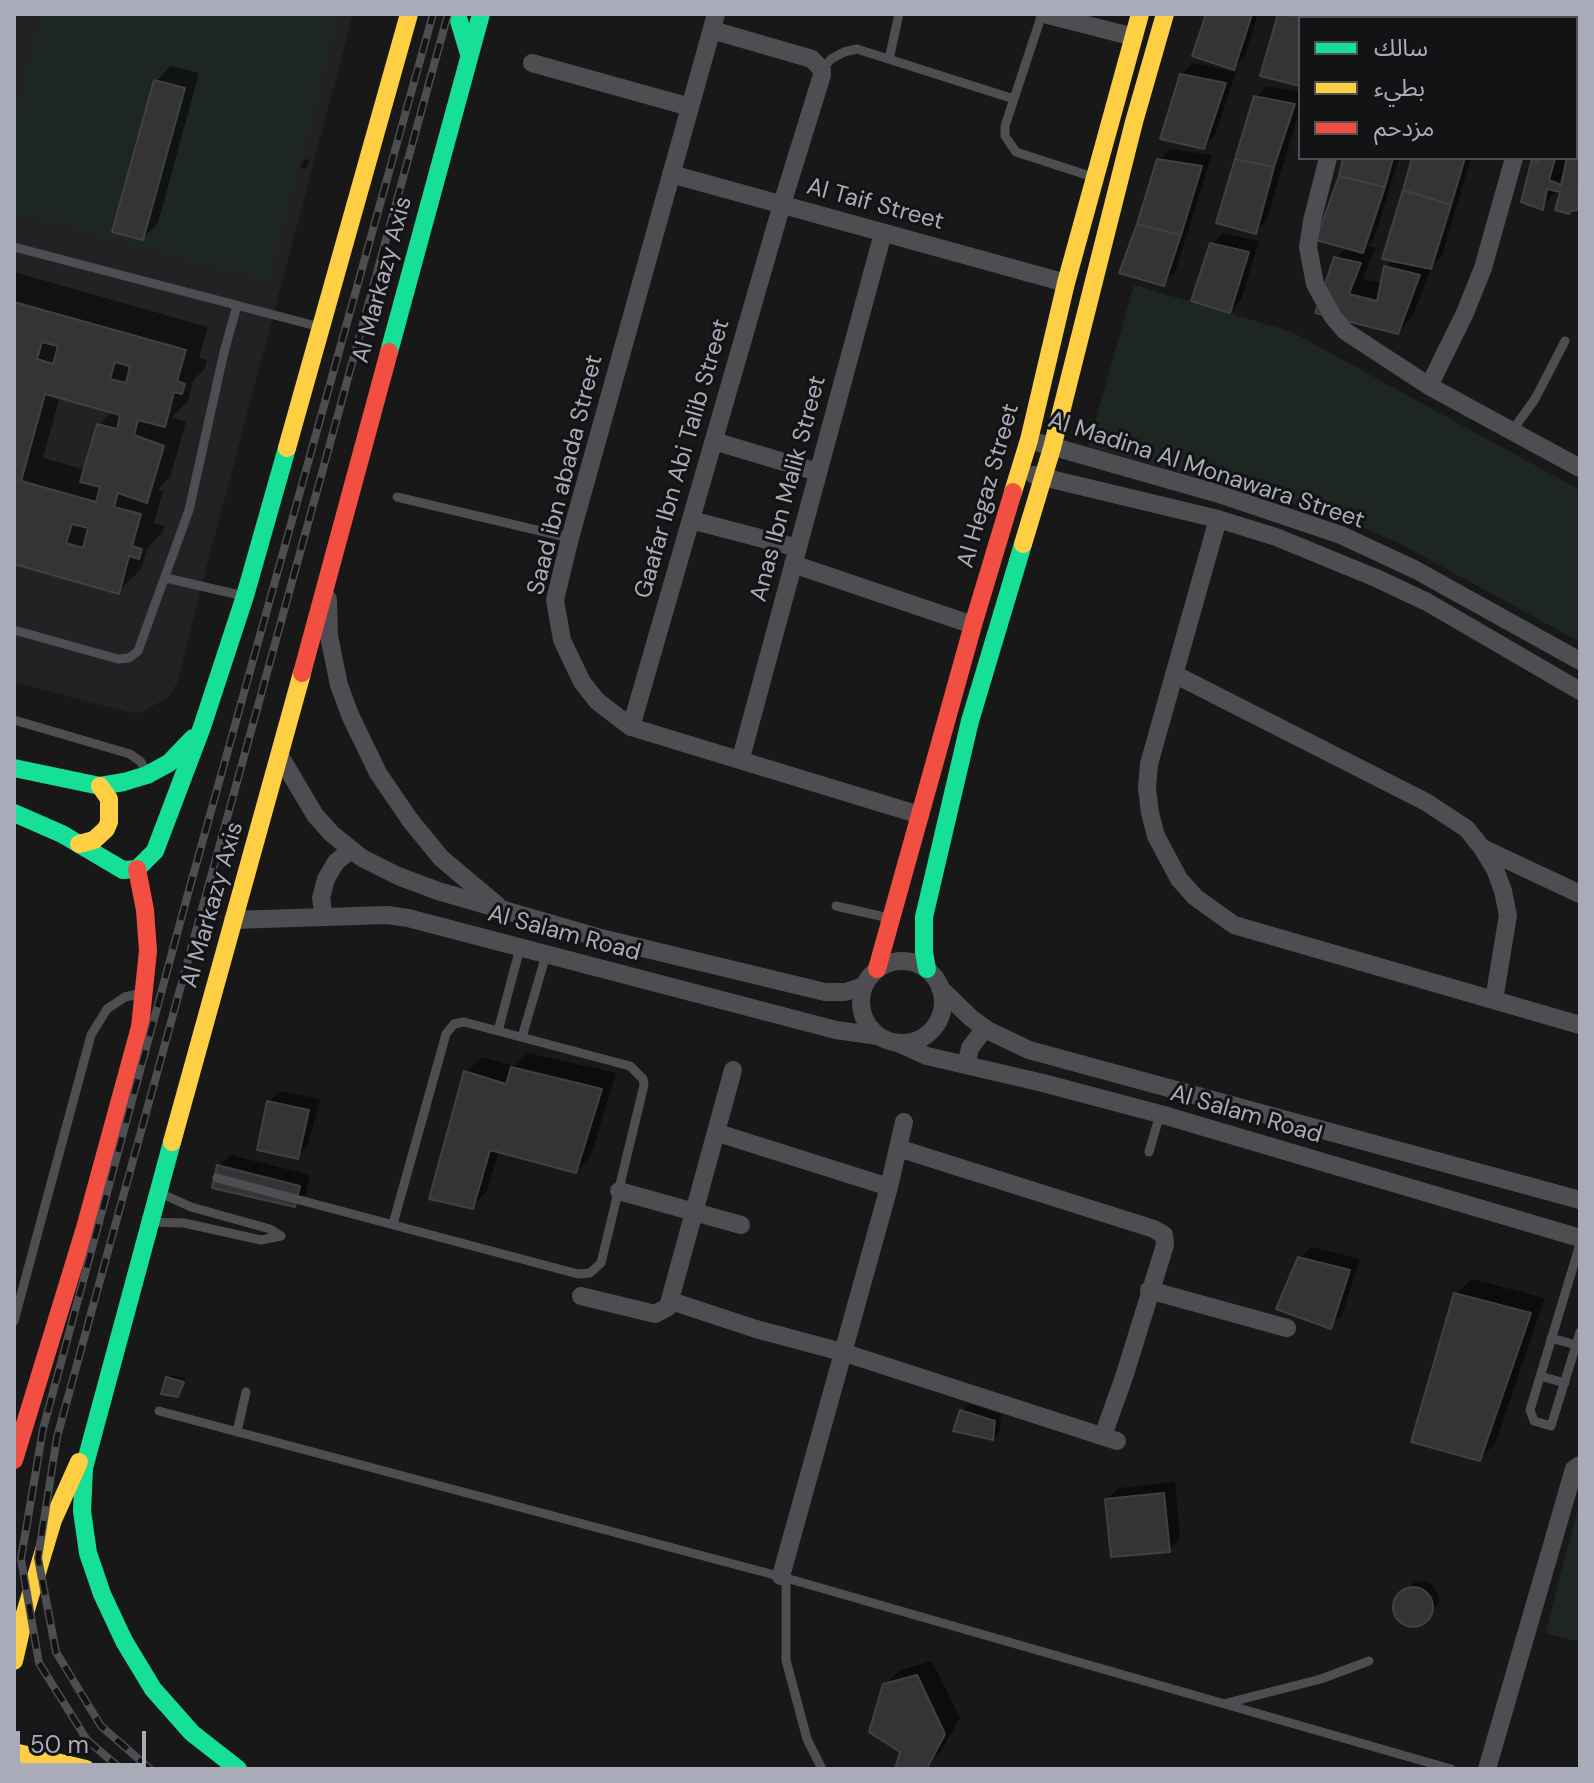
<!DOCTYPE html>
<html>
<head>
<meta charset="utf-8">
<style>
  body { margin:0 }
  #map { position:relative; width:1594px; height:1783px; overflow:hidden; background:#181818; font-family:"DM Sans","Noto Sans Arabic",sans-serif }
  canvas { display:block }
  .frame { position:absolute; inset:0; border:16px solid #a9abb9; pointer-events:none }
  .legend { position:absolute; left:1298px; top:16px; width:280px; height:144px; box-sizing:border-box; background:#131214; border:2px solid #4f4f56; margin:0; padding:10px 14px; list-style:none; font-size:24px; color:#a9abb9 }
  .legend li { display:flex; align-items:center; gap:16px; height:40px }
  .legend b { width:40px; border:2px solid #4f4f56 }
  .scale { position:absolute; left:16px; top:1731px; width:130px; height:36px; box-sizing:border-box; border:4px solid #a9abb9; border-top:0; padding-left:10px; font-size:24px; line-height:28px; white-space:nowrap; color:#a9abb9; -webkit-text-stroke:6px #131214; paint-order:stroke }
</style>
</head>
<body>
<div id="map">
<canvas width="1594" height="1783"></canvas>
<div class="frame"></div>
<ul class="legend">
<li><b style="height:10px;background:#16e098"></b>سالك</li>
<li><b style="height:10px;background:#ffcf43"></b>بطيء</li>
<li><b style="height:10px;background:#f24e42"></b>مزدحم</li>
</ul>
<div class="scale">50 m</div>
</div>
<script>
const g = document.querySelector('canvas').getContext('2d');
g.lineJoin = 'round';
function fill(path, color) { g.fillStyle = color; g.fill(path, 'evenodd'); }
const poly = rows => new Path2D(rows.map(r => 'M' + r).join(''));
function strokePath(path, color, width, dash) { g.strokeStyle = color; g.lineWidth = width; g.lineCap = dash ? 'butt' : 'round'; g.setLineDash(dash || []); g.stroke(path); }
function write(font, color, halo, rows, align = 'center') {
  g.font = font + ' "DM Sans",sans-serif'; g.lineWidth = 6; g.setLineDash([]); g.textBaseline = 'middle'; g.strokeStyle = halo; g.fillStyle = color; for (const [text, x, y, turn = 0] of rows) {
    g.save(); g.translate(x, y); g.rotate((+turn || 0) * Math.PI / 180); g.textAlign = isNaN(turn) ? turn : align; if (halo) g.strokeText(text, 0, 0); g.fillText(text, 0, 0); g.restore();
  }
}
fill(poly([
  [14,14,353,14,201,588,178,681,169,697,140,713,128,712,14,682]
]), '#222224');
fill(poly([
  [42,14,339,14,268,282,14,212,14,115],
  [1134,285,1292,332,1580,490,1580,642,1395,541,1327,514,1088,446],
  [1580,1502,1580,1642,1545,1633]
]), '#1e2621');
fill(poly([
  [1208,14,1258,14,1245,56,1234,68],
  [1280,14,1331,14,1330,18,1300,18,1300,84,1262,75],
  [1467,14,1489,14,1485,18],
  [1193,63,1236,72,1215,135,1204,147,1182,75],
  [171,66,199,73,158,223,143,238,156,81],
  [1576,82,1580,83,1580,206,1572,209,1562,190,1558,189,1542,207,1534,160,1565,158,1564,165,1568,166,1569,158,1576,158],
  [1267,86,1300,92,1300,108,1267,220,1256,231,1256,97],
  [1171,149,1212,155,1175,272,1164,284,1159,160],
  [1345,158,1399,158,1374,239,1367,246,1375,248,1363,279,1383,283,1386,267,1393,259,1413,158,1471,158,1442,256,1432,266,1413,316,1398,332,1318,312,1335,258,1347,247],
  [305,159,310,160,305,169,300,168],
  [1223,233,1259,241,1241,300,1230,311,1212,244],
  [14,272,208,327,199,358,207,360,205,368,193,381,188,401,172,417,186,422,170,477,158,489,163,491,154,523,164,526,162,533,147,548,142,568,118,592,14,562],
  [60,396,113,411,99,425,86,470,43,458],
  [528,1053,616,1073,591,1156,576,1171,499,1150,487,1191,472,1207,466,1072,482,1057,514,1066],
  [280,1091,320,1099,308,1145,297,1157,269,1102],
  [230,1155,310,1175,306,1194,294,1205,219,1166],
  [1311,1247,1360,1259,1342,1315,1330,1326,1300,1258],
  [1472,1279,1545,1298,1495,1444,1479,1459,1456,1294],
  [171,1375,186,1379,177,1395,168,1378],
  [969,1404,1001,1414,1000,1431,993,1438,962,1411],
  [1175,1482,1180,1538,1169,1550,1107,1499,1119,1488],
  [1425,1581,1433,1585,1438,1593,1439,1602,1427,1619,1419,1624,1410,1625,1401,1621,1396,1614,1395,1604,1408,1588,1415,1582],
  [932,1661,960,1718,942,1750,926,1766,902,1751,884,1686,900,1670]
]), '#0007');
const building = poly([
  [1206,14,1252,14,1234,70,1192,56,1206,14],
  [1278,14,1305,18,1300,18,1300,86,1260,76,1278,14],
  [1180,74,1226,83,1204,149,1160,139,1180,74],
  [154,80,185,88,143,240,112,232,154,80],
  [1254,96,1295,104,1274,167,1235,159,1254,96],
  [1580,109,1578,210,1570,211,1569,214,1555,210,1560,192,1547,189,1543,210,1521,202,1532,159,1537,161,1539,158,1555,159,1549,180,1561,185,1567,158,1576,158,1576,121,1580,109],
  [1343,158,1393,158,1385,187,1339,176,1343,158],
  [1412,158,1465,158,1451,205,1403,190,1412,158],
  [1157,159,1202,166,1181,235,1137,224,1157,159],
  [1235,159,1274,167,1256,234,1216,223,1235,159],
  [1339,176,1385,187,1363,253,1316,240,1339,176],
  [1403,190,1451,205,1431,269,1382,259,1403,190],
  [1137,224,1181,235,1164,286,1119,273,1137,224],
  [1210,243,1249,252,1230,313,1191,301,1210,243],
  [1334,257,1361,263,1349,294,1377,301,1384,266,1420,275,1398,334,1315,313,1334,257],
  [14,302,186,350,177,381,185,384,182,394,174,392,165,427,138,420,134,435,164,446,147,503,118,493,114,507,141,514,132,546,142,549,139,559,129,556,119,594,14,564,14,302],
  [42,342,58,346,53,364,37,359,42,342],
  [115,362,130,366,126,383,110,379,115,362],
  [45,394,120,415,117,429,97,424,80,482,100,487,96,502,21,481,45,394],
  [72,524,88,528,83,548,66,543,72,524],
  [511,1067,602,1089,576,1173,490,1150,473,1209,429,1199,464,1071,506,1084,511,1067],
  [267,1101,309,1110,298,1159,257,1150,267,1101],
  [217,1165,300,1186,295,1207,212,1188,217,1165],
  [1298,1257,1350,1270,1331,1329,1276,1309,1298,1257],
  [1454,1293,1531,1313,1480,1461,1411,1442,1454,1293],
  [166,1377,184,1382,178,1397,161,1394,166,1377],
  [960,1410,995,1421,993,1440,953,1431,960,1410],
  [1164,1493,1170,1552,1111,1557,1105,1499,1164,1493],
  '1393 1607a20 20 0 1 1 40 0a20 20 0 1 1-40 0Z',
  [917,1675,945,1734,927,1768,895,1769,900,1752,869,1732,883,1684,917,1675]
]);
fill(building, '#343436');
strokePath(building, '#414144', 2);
strokePath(poly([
  [1042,14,1005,126,1005,136,1016,152,1093,177],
  [1576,38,1580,40],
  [889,59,899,14],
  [822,70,831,59,844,52,857,49,1014,99],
  [14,247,320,327],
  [1512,431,1535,399,1565,341],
  [397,497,570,538],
  [166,578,244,596],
  [14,630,118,659,129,658,138,651,189,510,224,352,237,306],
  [14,720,130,754,141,762,146,771],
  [836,906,889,918],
  [498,1031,520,948],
  [522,1037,546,955],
  [1149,1152,1160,1114],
  [217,1178,578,1274,590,1273,601,1263,644,1085,643,1079,630,1066,464,1022,454,1024,446,1034,393,1224],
  [160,1193,191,1207,270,1229,281,1236],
  [151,1222,184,1223,261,1240,281,1236],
  [1580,1244,1530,1410,1534,1421,1551,1426,1580,1332],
  [14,1321,91,1035,107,1009,125,997,142,993],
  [1551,1338,1576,1345],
  [1540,1376,1565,1383],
  [159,1411,786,1578,1451,1769],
  [237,1432,246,1392],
  [786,1578,786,1660,807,1739,822,1769],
  [1227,1703,1321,1679,1369,1661]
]), '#4e4e52', 9);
strokePath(poly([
  [716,14,570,538,555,600,562,640,582,682,597,701,631,727,920,815],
  [1044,14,1134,37],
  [1365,18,1366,14],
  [1553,18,1554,14],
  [532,63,690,107],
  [1328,158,1312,221,1308,247,1315,284,1333,317,1345,331,1429,386,1580,468],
  [671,174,1066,283],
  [1429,386,1465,313,1483,268,1514,158],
  [714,441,818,472],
  [1040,443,1216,493,1341,535,1416,570,1580,661],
  [1034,475,1218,519,1276,537,1376,578,1427,602,1580,691],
  [1218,519,1149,764,1147,788,1150,813,1156,836,1179,879,1195,897,1234,925,1580,1025],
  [691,520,798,548],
  [793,564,973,625],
  [328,599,329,636,339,685,350,715,378,773,410,820,441,858,497,905],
  [1174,674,1426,802,1467,829,1482,848,1495,869,1503,891,1508,915,1494,1000],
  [631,727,782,204,822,75,822,70,812,59,712,30],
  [280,756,315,815,332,834,362,858,398,876,438,891,597,937,825,992,845,992,864,986],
  [741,758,883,233],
  [1482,848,1580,894],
  [324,917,321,898,326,879,336,862,351,850],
  [233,920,387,915,408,918,836,1030,878,1036],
  '861 1002a41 41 0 1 1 82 0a41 41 0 1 1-82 0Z',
  [940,988,971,1018,989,1031,1029,1050,1580,1200],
  [898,1043,927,1056,1043,1083,1160,1114,1580,1238],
  [966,1065,970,1048,985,1028],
  [718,1133,889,1187],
  [898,1148,1154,1229,1164,1235,1165,1245,1125,1374,1103,1436],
  [619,1191,741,1225],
  [1149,1290,1287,1328],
  [581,1296,655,1314,668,1307,733,1070],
  [671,1301,756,1329,842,1352,1117,1441],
  [781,1576,889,1187,904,1122],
  [1487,1769,1574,1469,1580,1465]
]), '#4e4e52', 18);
strokePath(poly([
  [457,14,469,54],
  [389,352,481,14],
  [14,768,100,786,124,782,147,775,169,763,193,738],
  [14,813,62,834,123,870,137,869],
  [137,869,155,851,202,727,245,596,287,448],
  [927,969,924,952,924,917,970,721,1023,544],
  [172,1142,84,1468,82,1511,88,1553,102,1594,124,1641,153,1689,192,1733,238,1769]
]), '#16e098', 18);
strokePath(poly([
  [287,448,409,14],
  [1013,492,1029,440,1066,283,1140,14],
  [1023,544,1052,448,1134,122,1165,14],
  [79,844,94,840,106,829,109,822,109,799,100,786],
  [172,1142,302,673],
  [14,1661,25,1613,53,1520,79,1462],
  [14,1752,86,1769]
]), '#ffcf43', 18);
strokePath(poly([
  [302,673,389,352],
  [877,969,973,625,1013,492],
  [14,1460,85,1228,140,1027,148,951,145,910,137,869]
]), '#f24e42', 18);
const rail = poly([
  [121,1769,87,1740,39,1663,21,1559,43,1429,186,901,433,14],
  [150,1769,101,1726,56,1652,38,1558,57,1437,448,14]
]);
strokePath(rail, '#4d4e51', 8);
strokePath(rail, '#131214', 5, [15]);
write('24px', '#a9abb9', '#131214', [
  ["Al Taif Street",875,205,15],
  ["Al Markazy Axis",383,280,-75],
  ["Gaafar Ibn Abi Talib Street",683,459,-74],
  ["Al Madina Al Monawara Street",1206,471,18],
  ["Saad ibn abada Street",566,475,-76],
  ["Al Hegaz Street",989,486,-74],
  ["Anas Ibn Malik Street",789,489,-75],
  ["Al Markazy Axis",213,905,-74],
  ["Al Salam Road",564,934,15],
  ["Al Salam Road",1246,1115,16]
]);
</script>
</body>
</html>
